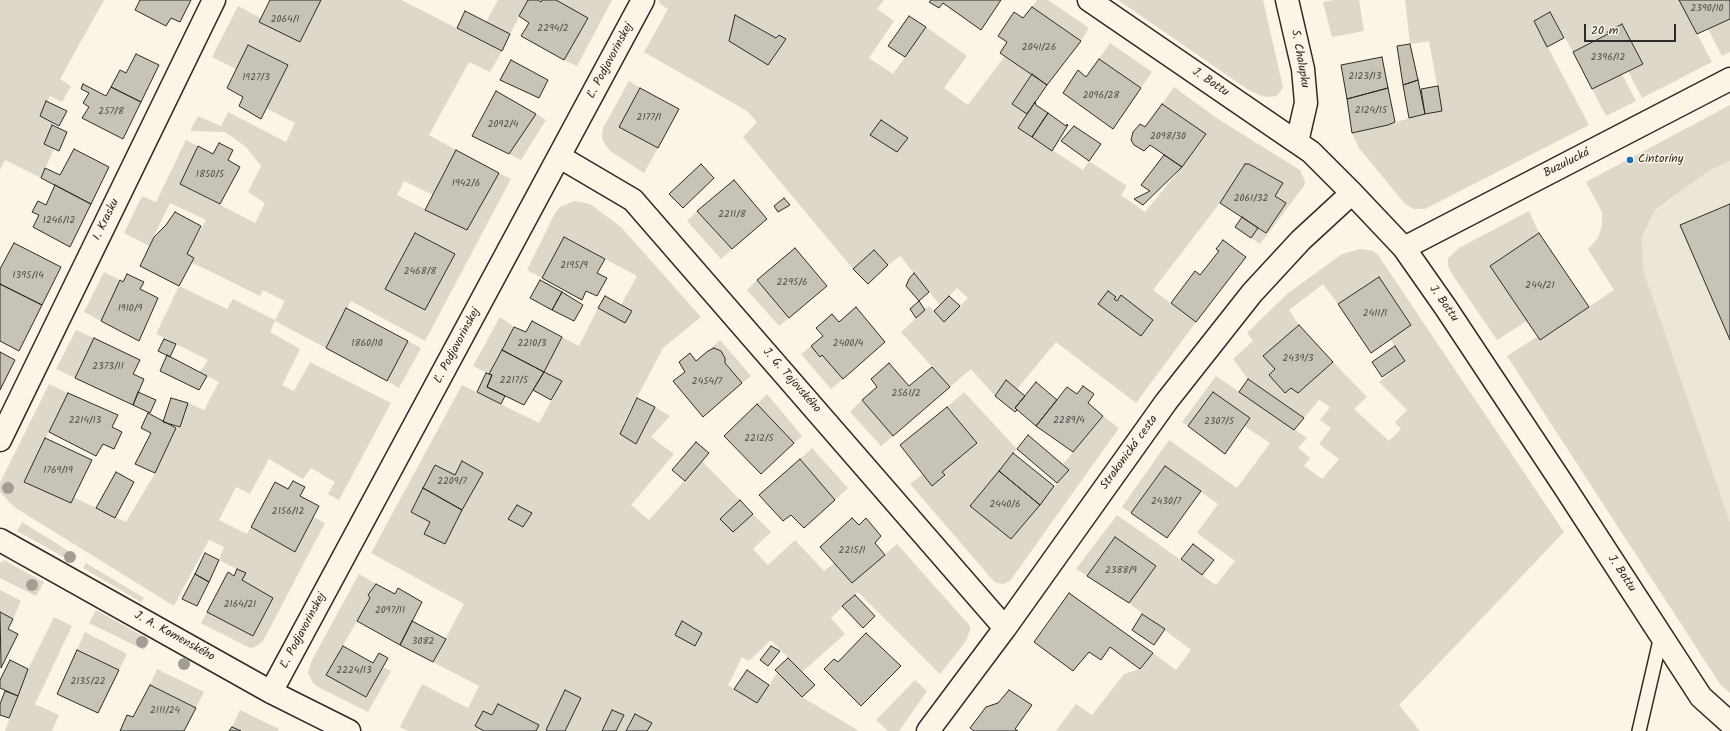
<!DOCTYPE html>
<html>
<head>
<meta charset="utf-8">
<style>
  body { margin:0 }
  #map { position:relative; width:1730px; height:731px; overflow:hidden; background:#fcf5e5; font-family:Kalam,sans-serif }
  canvas { display:block }
  .scale { position:absolute; left:1584px; top:24px; width:92px; height:18px; box-sizing:border-box; border:2px solid #2b2b2b; border-top:0; padding-left:5px; font-size:12px; line-height:14px; white-space:nowrap; color:#2b2b2b; -webkit-text-stroke:3px #fcf5e5; paint-order:stroke }
</style>
</head>
<body>
<div id="map">
<canvas width="1730" height="731"></canvas>
<div class="scale">20 m</div>
</div>
<script>
const g = document.querySelector('canvas').getContext('2d');
g.lineJoin = 'round';
function fill(path, color) { g.fillStyle = color; g.fill(path, 'evenodd'); }
const poly = rows => new Path2D(rows.map(r => 'M' + r).join(''));
function strokePath(path, color, width, dash) { g.strokeStyle = color; g.lineWidth = width; g.lineCap = dash ? 'butt' : 'round'; g.setLineDash(dash || []); g.stroke(path); }
function write(font, color, halo, rows, align = 'center') {
  g.font = font + ' Kalam,sans-serif'; g.lineWidth = 3; g.setLineDash([]); g.textBaseline = 'middle'; g.strokeStyle = halo; g.fillStyle = color; for (const [text, x, y, turn = 0] of rows) {
    g.save(); g.translate(x, y); g.rotate((+turn || 0) * Math.PI / 180); g.textAlign = isNaN(turn) ? turn : align; if (halo) g.strokeText(text, 0, 0); g.fillText(text, 0, 0); g.restore();
  }
}
fill(poly([
  [1730,161,1730,522,1643,269,1642,237,1655,211,1712,169]
]), '#ece6d7');
fill(poly([
  [0,0,104,0,60,79,71,86,62,102,50,96,40,116,53,123,44,144,54,149,41,178,5,160,0,170],
  [321,0,401,0,502,51,490,72,469,62,429,135,456,150,433,195,404,181,397,195,467,230,499,173,511,179,425,341,351,301,326,348,275,321,270,332,300,349,282,385,294,391,310,362,391,403,339,500,328,494,335,482,311,468,303,479,269,459,250,494,236,487,219,520,247,534,251,527,295,552,313,517,325,523,263,641,255,647,250,648,201,623,207,612,253,636,273,598,242,580,245,573,219,560,224,547,209,540,174,606,14,507,0,492,0,483,49,384,68,393,24,482,70,502,73,497,126,522,155,473,176,428,180,427,188,403,204,410,219,382,200,372,208,360,156,334,179,286,227,309,233,299,275,320,285,301,263,290,260,296,191,262,194,258,187,254,206,220,170,203,149,246,124,233,142,196,156,202,186,140,198,146,180,184,255,223,265,203,248,192,261,166,246,147,225,132,190,131,198,116,221,126,228,112,286,142,295,123,266,108,288,65,248,45,236,69,212,57,238,6,261,18,259,22],
  [498,0,528,0,510,34,486,22],
  [556,0,612,0,577,66,564,60,588,18],
  [659,0,884,0,877,9,894,21,869,58,893,74,926,27,967,56,944,88,968,105,1005,56,1032,74,1012,104,1027,114,1018,128,1083,170,1089,161,1127,186,1121,195,1145,212,1182,167,1206,135,1162,104,1174,87,1218,119,1300,170,1305,181,1304,186,1260,244,1251,238,1258,228,1266,232,1286,203,1275,196,1283,184,1249,164,1243,167,1220,203,1153,290,1196,322,1136,403,1056,342,1017,389,1006,381,995,396,971,369,950,387,901,332,929,306,944,321,968,298,957,288,940,305,900,256,888,265,874,250,853,269,743,137,757,122,747,111,644,52,668,9,660,4],
  [1037,0,1048,0,1089,28,1081,41,1032,7],
  [1118,0,1263,0,1283,87,1280,92,1276,96,1268,97,1259,95,1247,89],
  [1334,0,1359,0,1364,31,1332,37,1323,2],
  [1405,0,1679,0,1712,62,1642,98,1628,71,1643,63,1622,24,1607,32,1608,34,1573,52,1550,12,1534,21,1589,125,1425,209,1414,209,1405,204,1359,148,1352,133,1388,125,1409,118,1442,111,1429,41,1410,44],
  [1730,19,1730,52,1722,56,1708,29],
  [1110,43,1152,72,1141,88,1099,59],
  [1622,74,1636,101,1606,116,1592,89],
  [629,81,640,88,658,148,644,173,610,151,603,141,602,135,603,128],
  [1730,105,1730,161,1712,169,1655,210,1642,237,1643,269,1730,522,1730,693,1720,684,1507,356,1538,336,1540,340,1614,290,1588,249,1598,238,1602,225,1602,212,1586,182],
  [536,114,546,120,521,160,509,154],
  [575,201,590,204,621,227,701,317,663,348,623,424,625,426,620,434,636,444,655,407,670,416,651,437,674,454,631,505,649,520,702,461,740,500,720,519,733,532,753,514,771,532,753,549,768,565,795,540,824,571,834,563,852,583,897,544,970,626,970,630,966,641,940,674,858,592,831,618,845,634,802,672,771,640,749,661,742,657,728,685,757,703,778,672,802,697,859,731,408,731,400,727,422,684,468,708,479,686,433,662,464,604,371,553,462,385,539,423,562,381,544,372,562,337,579,346,598,308,625,323,632,311,621,305,637,276,564,237,542,278,527,270,555,213,560,207],
  [697,211,732,249,721,259,687,221],
  [1529,211,1539,233,1490,266,1527,321,1497,340,1452,274,1448,266,1448,258,1459,248],
  [1361,249,1373,251,1378,255,1564,532,1399,705,1420,731,1056,731,1076,704,1092,715,1124,674,1140,669,1153,653,1176,670,1191,650,1129,603,1156,566,1115,537,1087,576,1076,569,1117,515,1216,585,1235,561,1197,533,1218,504,1165,466,1131,513,1122,507,1169,440,1237,488,1270,443,1244,426,1250,418,1213,392,1188,426,1182,422,1216,376,1307,438,1298,448,1310,458,1304,466,1322,479,1339,459,1319,444,1331,428,1320,420,1330,407,1319,400,1304,418,1248,379,1233,359,1253,341,1247,333,1287,294,1342,254],
  [1379,277,1411,324,1390,339,1405,361,1379,382,1407,410,1395,422,1401,429,1389,441,1354,409,1367,397,1333,362,1298,393,1270,375,1275,369,1264,356,1299,325,1289,310,1323,284,1338,304],
  [104,272,120,280,101,321,84,312],
  [757,280,789,318,779,326,747,290],
  [500,317,514,327,489,374,473,366],
  [76,330,94,338,75,378,56,369],
  [720,340,751,376,742,383,725,363,725,358,721,351,714,348,708,351],
  [408,341,421,348,399,388,387,381],
  [811,346,820,357,822,355,843,379,831,389,801,354],
  [964,392,1017,449,970,506,1011,539,1068,470,1063,464,1103,416,1119,428,1010,581,1003,584,996,583,991,578,910,484,923,474,932,486,945,476,942,472,977,443,947,407],
  [767,394,802,436,794,443,757,404],
  [862,400,893,436,881,446,850,412],
  [812,448,848,488,835,500,800,459],
  [22,522,75,555,71,561,17,531],
  [4,560,44,582,36,596,0,578,0,562,2,563],
  [86,563,144,598,141,602,83,568],
  [359,574,376,584,368,595,370,598,326,675,366,697,383,667,391,671,368,712,318,687,313,683,308,673,311,662],
  [0,590,21,601,13,619,0,612],
  [96,610,150,640,144,650,89,623],
  [54,617,72,626,35,704,59,715,52,731,5,731,28,669],
  [85,632,127,654,119,670,77,650],
  [157,669,204,692,196,708,150,685],
  [915,680,927,691,899,731,888,731,876,720],
  [240,710,279,729,278,731,241,731,232,727]
]), '#ded8ca');
const building = poly([
  [140,0,191,0,180,22,171,18,166,26,135,10,140,0],
  [270,0,321,0,300,42,259,22,270,0],
  [528,0,538,0,541,2,542,0,556,0,588,18,564,60,521,36,529,23,519,16,528,0],
  [931,0,1001,0,981,30,943,3,939,8,929,2,931,0],
  [1679,0,1730,0,1730,19,1697,34,1679,0],
  [1032,7,1081,41,1047,85,1000,53,1007,42,998,36,1014,12,1023,18,1032,7],
  [465,11,510,34,502,51,457,28,465,11],
  [1550,12,1564,38,1547,47,1534,21,1550,12],
  [735,15,776,38,779,35,786,39,768,65,729,41,735,15],
  [909,16,926,27,905,57,888,46,909,16],
  [1622,24,1643,64,1592,89,1573,52,1608,34,1607,32,1622,24],
  [1410,44,1418,80,1403,85,1397,46,1410,44],
  [248,45,288,65,261,119,239,106,243,97,227,88,248,45],
  [136,54,159,65,141,102,111,87,120,70,126,73,136,54],
  [1382,57,1388,88,1347,99,1341,65,1382,57],
  [1099,59,1141,88,1113,129,1063,93,1078,70,1086,77,1099,59],
  [511,60,548,80,539,98,500,80,511,60],
  [1032,74,1047,85,1027,114,1012,104,1032,74],
  [1418,80,1425,114,1409,118,1403,85,1418,80],
  [83,84,106,96,111,87,141,102,123,139,82,118,89,107,83,103,89,93,81,89,83,84],
  [1438,86,1442,111,1425,114,1421,89,1438,86],
  [640,88,679,109,658,148,619,127,640,88],
  [1388,88,1395,122,1388,125,1352,133,1347,99,1388,88],
  [496,91,536,114,509,154,472,136,496,91],
  [46,101,67,111,59,126,40,116,46,101],
  [1035,102,1036,105,1048,113,1032,137,1018,128,1035,102],
  [1162,104,1206,134,1182,167,1150,145,1144,151,1134,145,1131,140,1133,132,1140,124,1145,127,1162,104],
  [1048,113,1066,126,1067,124,1068,125,1052,151,1032,137,1048,113],
  [881,120,908,138,897,152,870,135,881,120],
  [52,125,67,132,59,151,44,144,52,125],
  [1074,126,1101,144,1089,161,1061,141,1074,126],
  [219,143,233,150,228,160,240,167,220,204,180,184,198,146,213,154,219,143],
  [74,149,109,167,91,204,41,178,45,168,60,175,74,149],
  [456,150,499,173,467,230,425,210,456,150],
  [1164,155,1182,167,1143,205,1134,199,1150,191,1141,185,1164,155],
  [701,164,714,178,683,208,669,194,701,164],
  [1245,164,1249,164,1283,183,1275,196,1286,203,1266,233,1220,203,1245,164],
  [734,180,767,219,732,249,697,211,734,180],
  [55,185,91,204,70,247,33,227,39,215,32,212,38,201,46,205,55,185],
  [784,198,790,205,778,212,774,206,784,198],
  [1730,204,1730,340,1680,225,1730,204],
  [175,212,201,226,187,254,194,258,179,286,140,266,154,237,166,225,175,212],
  [1242,217,1258,228,1251,238,1235,227,1242,217],
  [415,233,455,254,425,310,385,289,415,233],
  [1539,233,1589,307,1540,340,1490,266,1539,233],
  [564,237,605,259,597,273,607,278,597,296,586,291,582,300,542,278,564,237],
  [1223,240,1246,257,1196,322,1171,303,1195,271,1200,275,1219,251,1216,249,1223,240],
  [14,243,61,267,42,305,0,284,0,269,14,243],
  [795,248,827,286,789,318,757,280,795,248],
  [874,250,888,265,868,284,853,269,874,250],
  [914,273,929,292,919,301,906,286,909,279,914,273],
  [127,274,144,282,140,289,158,298,139,341,101,321,120,280,123,282,127,274],
  [1379,277,1411,325,1371,353,1338,304,1379,277],
  [540,280,562,292,552,310,530,298,540,280],
  [0,284,42,305,19,351,0,341,0,284],
  [1108,291,1116,297,1114,299,1117,301,1121,295,1153,320,1141,336,1098,304,1108,291],
  [562,292,583,305,574,321,552,310,562,292],
  [605,296,632,311,625,323,598,308,605,296],
  [949,296,960,306,944,322,934,311,949,296],
  [919,301,925,310,916,318,910,309,919,301],
  [856,307,885,342,843,379,822,355,820,357,811,346,823,336,816,328,832,314,839,322,856,307],
  [346,308,408,341,387,381,326,348,346,308],
  [532,321,562,337,544,372,502,350,514,327,526,332,532,321],
  [1299,325,1333,362,1298,393,1291,388,1285,393,1269,375,1275,369,1263,356,1299,325],
  [94,338,140,360,133,374,144,379,133,405,75,378,94,338],
  [164,339,176,344,170,357,158,351,164,339],
  [1395,346,1405,361,1382,377,1372,362,1395,346],
  [714,348,721,351,725,358,725,363,742,383,703,417,673,381,685,372,679,362,690,353,696,361,708,351,714,348],
  [502,350,544,372,524,405,487,387,492,375,489,374,502,350],
  [0,352,15,360,0,390,0,352],
  [167,355,207,376,199,390,160,371,167,355],
  [889,363,909,386,932,367,950,387,893,436,862,400,877,387,871,379,889,363],
  [544,372,562,381,551,400,533,390,544,372],
  [486,373,492,375,487,387,505,396,501,404,477,392,486,373],
  [1248,379,1304,418,1294,430,1239,392,1248,379],
  [1006,380,1025,396,1015,408,1017,410,1015,412,995,396,1006,380],
  [1036,382,1057,400,1036,426,1015,408,1036,382],
  [1083,386,1094,394,1088,403,1103,416,1073,452,1036,426,1067,387,1077,394,1083,386],
  [138,392,156,400,150,413,133,405,138,392],
  [1213,392,1250,418,1225,454,1188,426,1213,392],
  [68,393,118,415,112,427,122,432,114,449,103,444,96,456,49,432,68,393],
  [171,398,188,403,180,427,163,422,171,398],
  [637,398,655,407,636,444,620,434,637,398],
  [757,404,794,443,761,474,724,436,757,404],
  [947,407,977,443,942,472,945,475,932,486,900,445,947,407],
  [148,413,176,428,155,473,135,464,151,433,141,428,148,413],
  [1028,435,1069,470,1057,483,1017,449,1028,435],
  [45,438,92,460,71,503,24,482,45,438],
  [696,442,709,453,685,481,672,470,696,442],
  [1013,453,1054,486,1040,505,999,471,1013,453],
  [800,459,835,500,804,528,791,515,783,521,759,495,800,459],
  [462,461,483,473,462,510,423,488,435,465,455,475,462,461],
  [1165,466,1201,491,1167,538,1131,513,1165,466],
  [999,471,1040,505,1011,539,970,506,999,471],
  [116,472,134,482,115,518,96,508,116,472],
  [293,481,305,487,300,496,319,506,295,552,251,527,275,482,288,489,293,481],
  [423,488,462,510,445,544,424,534,430,522,411,512,423,488],
  [740,500,753,514,733,532,720,519,740,500],
  [517,505,532,513,523,527,508,519,517,505],
  [852,518,859,525,866,518,881,536,875,543,885,555,852,583,820,547,852,518],
  [1115,537,1156,566,1129,603,1087,576,1115,537],
  [1193,544,1214,560,1202,575,1181,559,1193,544],
  [205,553,219,560,209,582,195,574,205,553],
  [237,569,246,573,242,580,273,598,253,636,207,612,228,572,234,576,237,569],
  [195,574,209,582,197,606,182,599,195,574],
  [376,584,395,594,398,588,422,602,400,645,357,621,370,598,368,595,376,584],
  [1069,593,1153,653,1140,669,1110,647,1101,660,1089,652,1073,671,1034,642,1069,593],
  [855,595,875,616,863,628,842,606,855,595],
  [0,612,13,619,8,629,18,634,1,668,0,612],
  [1142,614,1165,629,1154,645,1132,630,1142,614],
  [412,621,446,639,433,662,400,645,412,621],
  [682,621,702,633,695,646,675,635,682,621],
  [866,633,901,666,861,706,824,669,834,659,838,662,866,633],
  [343,646,373,663,379,653,388,658,366,697,326,675,343,646],
  [771,646,780,651,768,666,760,660,771,646],
  [77,650,119,670,98,713,57,694,77,650],
  [788,658,815,685,802,697,775,670,788,658],
  [10,660,28,669,18,696,0,688,0,680,10,660],
  [747,670,769,685,757,703,734,689,747,670],
  [150,685,196,708,184,731,120,731,127,715,133,717,150,685],
  [565,690,581,698,565,731,548,731,546,730,565,690],
  [1009,690,1032,705,1015,729,1018,731,974,731,970,728,986,707,998,703,1009,690],
  [5,691,18,696,9,718,0,715,0,704,5,691],
  [498,704,539,725,536,731,484,731,475,726,483,711,492,715,498,704],
  [612,710,624,715,616,731,602,731,612,710],
  [635,714,652,723,647,731,626,731,635,714],
  [232,727,241,731,229,731,232,727]
]);
fill(building, '#c8c3b7');
strokePath(building, '#2b2b2b', 1);
const service = poly([
  [1639,731,1661,636]
]);
const minor = poly([
  [1089,0,1311,152,1352,193,1404,248,1446,308,1564,486,1701,697,1730,723],
  [1287,0,1303,69,1306,103,1297,142],
  [560,157,633,200,1005,628],
  [1404,248,1730,79],
  [0,440,214,0],
  [0,540,271,692,349,731],
  [271,692,643,0],
  [928,731,1005,628,1166,402,1252,293,1301,240,1352,193]
]);
strokePath(service, '#2b2b2b', 16);
strokePath(minor, '#2b2b2b', 25);
strokePath(service, '#fcf5e5', 13);
strokePath(minor, '#fcf5e5', 22);
g.fillStyle = '#a29e95';
for (const [x, y] of [
  [8,488],
  [70,557],
  [32,585],
  [142,642],
  [184,664]
]) { g.beginPath(); g.arc(x, y, 6, 0, 2 * Math.PI); g.fill(); }
for (const [x, y, r, color] of [
  [1630,160,4,"#1f6fb2"]
]) { const dot = new Path2D(); dot.arc(x, y, r, 0, 2 * Math.PI); g.fillStyle = color; g.fill(dot); strokePath(dot, '#fcf5e5', 1.5); }
write('10px', '#52514e', null, [
  ["2390/10",1707,9],
  ["2064/1",285,20],
  ["2294/2",553,29],
  ["2041/26",1039,48],
  ["2396/12",1608,58],
  ["2123/13",1365,77],
  ["1927/3",256,78],
  ["2096/28",1101,96],
  ["2124/15",1371,111],
  ["257/8",111,112],
  ["2177/1",649,118],
  ["2092/4",503,125],
  ["2098/30",1168,137],
  ["1850/5",210,175],
  ["1942/6",466,184],
  ["2061/32",1251,199],
  ["2211/8",732,215],
  ["1246/12",59,221],
  ["2195/9",574,266],
  ["2468/8",420,272],
  ["1395/14",28,276],
  ["2295/6",792,283],
  ["244/21",1540,286],
  ["1910/9",130,309],
  ["2411/1",1375,314],
  ["1860/10",367,344],
  ["2210/3",532,344],
  ["2400/4",848,344],
  ["2439/3",1298,359],
  ["2373/11",108,367],
  ["2217/5",514,381],
  ["2454/7",707,382],
  ["2561/2",906,394],
  ["2214/13",85,421],
  ["2289/4",1069,421],
  ["2307/5",1219,422],
  ["2212/5",759,439],
  ["1769/19",58,471],
  ["2209/7",452,482],
  ["2430/7",1166,502],
  ["2440/6",1005,505],
  ["2156/12",288,512],
  ["2215/1",852,551],
  ["2388/9",1121,571],
  ["2164/21",240,605],
  ["2097/11",390,611],
  ["3082",423,642],
  ["2224/13",354,671],
  ["2135/22",88,682],
  ["2111/24",165,711]
]);
write('12px', '#2b2b2b', '#fcf5e5', [
  ["S. Chalupku",1299,59,80],
  ["Ľ. Podjavorinskej",611,61,-62],
  ["J. Bottu",1210,83,34],
  ["Buzulucká",1567,164,-27],
  ["I. Krasku",107,220,-64],
  ["J. Bottu",1443,304,55],
  ["Ľ. Podjavorinskej",458,346,-62],
  ["J. G. Tajovského",791,381,49],
  ["Strakonická cesta",1130,453,-54],
  ["J. Bottu",1621,574,57],
  ["Ľ. Podjavorinskej",304,631,-62],
  ["J. A. Komenského",174,637,29]
]);
write('12px', '#2b2b2b', '#fcf5e5', [
  ["Cintoríny",1638,160]
], 'left');
</script>
</body>
</html>
